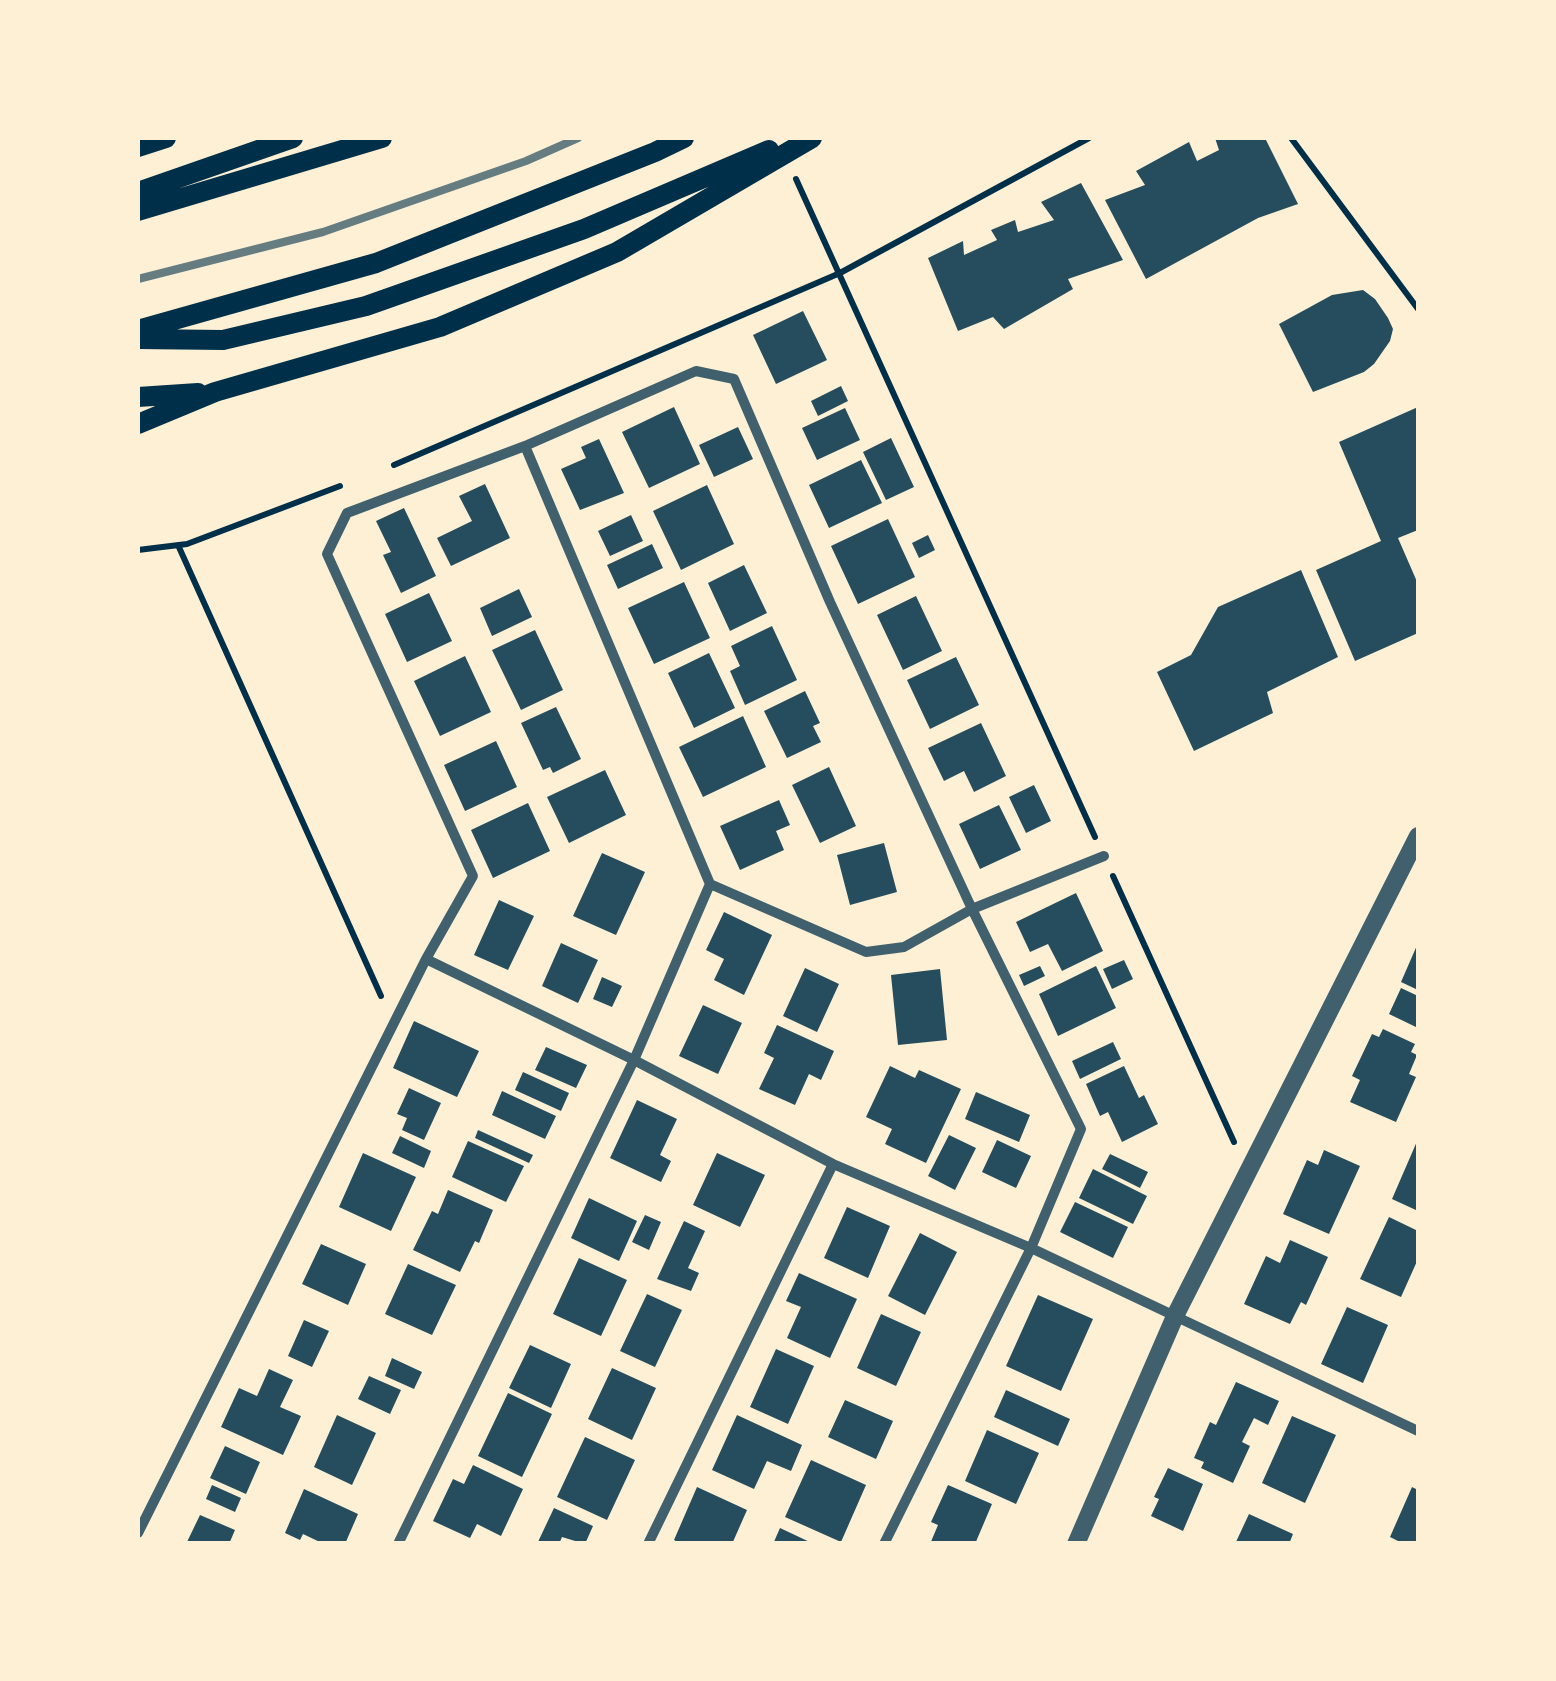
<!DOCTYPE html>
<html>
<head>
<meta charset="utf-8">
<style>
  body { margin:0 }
  #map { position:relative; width:1556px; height:1681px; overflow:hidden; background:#fdf0d5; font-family:Montserrat,sans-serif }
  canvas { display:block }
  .frame { position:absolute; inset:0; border:140px solid #fdf0d5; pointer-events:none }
</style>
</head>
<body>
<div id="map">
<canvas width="1556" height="1681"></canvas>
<div class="frame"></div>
</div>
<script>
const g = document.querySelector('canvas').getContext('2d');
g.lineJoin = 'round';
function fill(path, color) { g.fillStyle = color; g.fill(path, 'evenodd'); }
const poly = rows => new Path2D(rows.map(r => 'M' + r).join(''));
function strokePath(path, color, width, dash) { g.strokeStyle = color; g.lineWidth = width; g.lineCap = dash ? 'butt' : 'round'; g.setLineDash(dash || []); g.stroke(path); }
fill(poly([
  [1215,138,1265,138,1298,204,1258,218,1146,279,1105,200,1145,185,1136,171,1189,142,1197,161,1219,150],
  [1081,183,1123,260,1068,279,1073,289,1004,329,993,317,958,331,928,258,963,241,964,255,997,240,991,230,1015,220,1018,232,1054,220,1041,202],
  [1363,290,1375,299,1388,318,1393,329,1390,341,1374,364,1364,372,1313,392,1279,324,1332,295],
  [803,311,827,360,776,384,753,335],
  [841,386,848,401,818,416,811,401],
  [674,407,700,464,649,488,622,432],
  [1418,407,1418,530,1398,538,1418,584,1418,633,1355,661,1316,570,1381,541,1339,442],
  [845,408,860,440,817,460,802,428],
  [738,427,753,459,714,477,699,445],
  [891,438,914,487,886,500,863,452],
  [599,439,624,493,580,510,561,469,586,458,581,447],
  [861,460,882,503,829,528,809,485],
  [485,484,510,538,451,566,437,538,472,521,459,496],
  [707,485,734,544,681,570,653,511],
  [404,508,436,576,401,593,383,555,391,552,376,521],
  [631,515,643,541,610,556,598,531],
  [888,519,915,577,858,604,831,546],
  [928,535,935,550,919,558,912,543],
  [652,544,663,568,618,589,607,565],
  [744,565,767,613,730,631,708,583],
  [1301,570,1338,657,1267,692,1273,713,1194,751,1157,672,1191,655,1218,607],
  [684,582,710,638,654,664,628,608],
  [519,589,532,617,492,636,480,608],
  [429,593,452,641,407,662,385,614],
  [916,596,942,651,903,670,877,615],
  [772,626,797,680,745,705,730,671,740,666,731,646],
  [535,630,563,690,521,710,492,650],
  [709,653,735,708,694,728,668,673],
  [465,656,491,712,440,736,414,681],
  [956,657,979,705,930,729,907,680],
  [805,691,820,723,813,726,821,742,787,758,764,711],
  [556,707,581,759,553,773,550,767,543,770,521,723],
  [743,716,766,767,703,797,679,747],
  [981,723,1006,776,974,792,964,771,944,781,928,748],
  [496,741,517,787,465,811,444,765],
  [829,767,856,826,820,843,792,785],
  [605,770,626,815,569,843,547,797],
  [1034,785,1051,821,1026,833,1009,797],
  [779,800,790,825,776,831,784,850,740,870,720,826],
  [528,803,550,851,493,878,471,830],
  [999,805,1021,850,980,869,959,824],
  [884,843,897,892,850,905,837,855],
  [602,853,645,872,616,935,573,916],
  [1076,893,1103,951,1062,971,1048,944,1030,952,1016,922],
  [499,900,534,916,508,970,474,955],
  [724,912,772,935,744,995,714,980,724,959,706,950],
  [561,943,598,960,578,1003,542,986],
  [1418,943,1418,990,1401,982],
  [1124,960,1133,979,1112,989,1103,969],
  [1040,966,1045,976,1024,986,1019,975],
  [1096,966,1116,1008,1058,1036,1039,994],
  [805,968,839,984,817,1032,783,1016],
  [940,969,947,1040,898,1045,891,975],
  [602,977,622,986,612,1007,593,999],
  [1401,988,1418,996,1418,1028,1389,1014],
  [703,1005,742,1023,718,1074,679,1056],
  [414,1021,479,1051,457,1097,393,1068],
  [777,1025,834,1051,821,1080,809,1074,795,1105,759,1089,774,1058,764,1053],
  [1383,1029,1415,1044,1411,1052,1417,1055,1409,1074,1416,1077,1396,1122,1350,1102,1360,1080,1352,1076,1372,1034,1379,1037],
  [1113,1042,1121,1059,1080,1079,1072,1061],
  [546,1047,587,1065,576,1088,535,1070],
  [890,1066,915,1078,919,1070,961,1089,926,1163,885,1144,892,1129,866,1117],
  [1124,1066,1139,1098,1144,1095,1158,1124,1122,1142,1108,1112,1100,1116,1086,1084],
  [523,1072,569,1093,561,1111,515,1090],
  [409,1088,441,1103,424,1140,402,1130,407,1118,397,1114],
  [502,1091,556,1116,545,1139,492,1115],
  [976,1092,1030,1115,1019,1142,965,1119],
  [637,1100,677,1119,660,1155,671,1161,661,1182,610,1158],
  [478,1130,533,1155,529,1163,475,1138],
  [949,1135,976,1148,955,1190,928,1176],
  [400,1136,431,1151,424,1168,392,1153],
  [1418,1139,1418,1211,1392,1199],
  [997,1140,1031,1156,1016,1188,982,1172],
  [468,1141,524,1166,506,1202,452,1177],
  [1324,1150,1360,1166,1329,1234,1283,1214,1307,1160,1318,1165],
  [363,1153,416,1177,391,1231,339,1207],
  [717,1153,765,1175,740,1227,693,1205],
  [1110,1154,1148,1172,1140,1188,1102,1169],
  [1093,1169,1147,1196,1133,1224,1079,1198],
  [448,1190,493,1210,479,1243,475,1241,460,1272,413,1250,432,1211,438,1214],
  [589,1198,637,1221,619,1261,571,1238],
  [1075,1202,1128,1227,1113,1258,1060,1232],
  [847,1207,890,1226,868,1278,824,1258],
  [645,1215,661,1222,649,1250,632,1242],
  [1389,1217,1418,1231,1418,1259,1401,1297,1360,1279],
  [684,1221,705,1231,688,1268,699,1273,691,1291,657,1279],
  [920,1233,957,1252,925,1315,888,1296],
  [1290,1240,1328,1257,1306,1305,1301,1302,1290,1324,1244,1304,1266,1256,1280,1263],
  [321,1244,366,1264,348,1305,302,1284],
  [579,1258,627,1280,601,1336,553,1314],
  [408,1264,456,1285,432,1335,385,1314],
  [799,1273,857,1299,830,1358,787,1338,801,1307,786,1301],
  [647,1294,682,1310,655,1367,620,1351],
  [1038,1295,1093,1319,1061,1391,1006,1366],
  [1347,1307,1388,1325,1363,1383,1321,1364],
  [881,1314,921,1332,896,1386,857,1368],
  [304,1320,329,1331,312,1367,288,1356],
  [530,1345,571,1364,551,1408,509,1388],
  [776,1349,814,1366,788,1424,750,1407],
  [392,1358,422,1372,414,1389,385,1376],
  [612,1368,656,1388,632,1440,588,1419],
  [269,1369,293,1380,280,1407,301,1416,283,1455,221,1427,239,1388,257,1396],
  [369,1376,401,1390,390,1414,358,1399],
  [1236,1382,1279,1401,1268,1425,1254,1418,1242,1442,1250,1446,1233,1483,1201,1468,1204,1462,1194,1458,1210,1422,1216,1425],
  [1006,1390,1070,1419,1058,1446,994,1417],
  [508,1393,552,1414,522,1477,478,1456],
  [845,1400,893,1421,876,1459,828,1437],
  [337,1415,376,1433,352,1485,314,1467],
  [737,1415,802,1445,791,1471,767,1461,754,1489,712,1470],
  [1292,1416,1336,1435,1305,1503,1262,1483],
  [987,1430,1039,1453,1016,1504,965,1481],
  [585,1437,635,1460,607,1520,557,1497],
  [225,1446,260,1462,246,1494,210,1478],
  [811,1460,866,1485,841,1542,785,1517],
  [473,1465,523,1489,501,1536,477,1524,470,1538,433,1521,453,1479,464,1484],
  [1168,1468,1203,1484,1183,1531,1151,1516,1159,1499,1154,1497],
  [212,1485,241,1498,235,1512,206,1499],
  [948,1485,992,1504,975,1544,930,1544,938,1525,931,1522],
  [697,1487,747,1510,732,1544,681,1544,674,1540],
  [1412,1487,1418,1490,1418,1544,1404,1544,1390,1537],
  [304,1489,358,1514,345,1544,324,1544,303,1534,300,1540,285,1533],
  [554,1508,593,1526,585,1544,562,1537,559,1544,537,1544],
  [1249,1514,1293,1534,1289,1544,1235,1544],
  [200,1515,235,1530,229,1544,186,1544],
  [780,1528,814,1544,773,1544]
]), '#264d5e');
strokePath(poly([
  [1291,138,1418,309],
  [796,179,1095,837],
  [394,465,840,273,1089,138],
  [178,545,381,996],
  [138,550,187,544,340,486],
  [1113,876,1234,1142]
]), '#003049', 6);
strokePath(poly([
  [710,884,866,952,904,947,972,909,1104,856],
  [426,959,634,1060,833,1164,1031,1248,1418,1431],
  [138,1533,426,959,473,876,327,554,347,513,525,446,696,371,734,379,830,602,972,909,1081,1129,1031,1248,884,1544],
  [398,1544,634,1060,710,884,525,446],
  [648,1544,833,1164]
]), '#3f606c', 10);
strokePath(poly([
  [1076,1544,1176,1314,1418,836]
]), '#3f606c', 18);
strokePath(poly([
  [138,147,166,138],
  [138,192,293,138],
  [138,211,382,138],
  [138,330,376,263,655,152,684,138],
  [138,339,223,340,366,306,584,229,769,150],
  [138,397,198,393],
  [138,424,215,392,440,327,617,252,812,138]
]), '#003049', 20);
strokePath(poly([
  [138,279,323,232,526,161,578,138]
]), '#657d81', 8);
</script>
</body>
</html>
